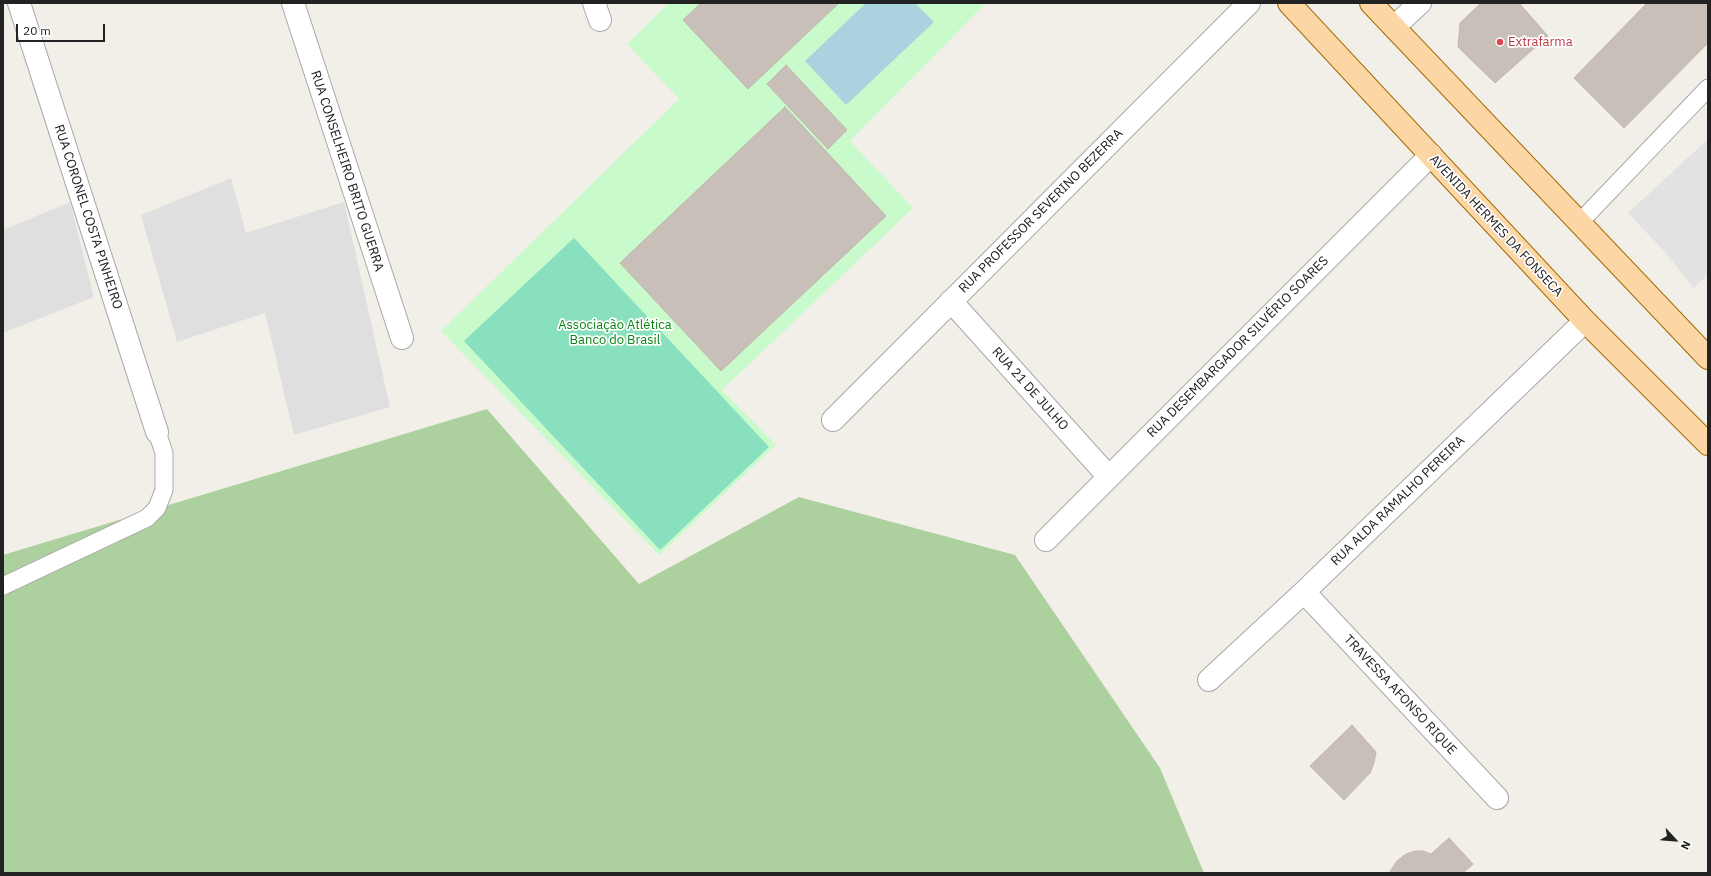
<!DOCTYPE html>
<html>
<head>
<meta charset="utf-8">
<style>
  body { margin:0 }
  #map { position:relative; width:1711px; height:876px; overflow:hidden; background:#f2efe9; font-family:"IBM Plex Sans",sans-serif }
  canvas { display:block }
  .frame { position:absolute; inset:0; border:4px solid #222; pointer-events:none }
  .north { position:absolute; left:1655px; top:820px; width:40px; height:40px; -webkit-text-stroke:3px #fff; paint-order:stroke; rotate:116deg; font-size:11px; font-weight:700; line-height:16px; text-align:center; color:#222 }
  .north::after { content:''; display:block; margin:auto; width:14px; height:18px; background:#222; clip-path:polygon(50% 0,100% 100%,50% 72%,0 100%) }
  .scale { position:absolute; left:16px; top:24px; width:89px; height:18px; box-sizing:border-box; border:2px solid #222; border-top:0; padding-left:5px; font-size:12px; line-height:14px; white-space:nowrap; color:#222; -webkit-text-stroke:3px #fff; paint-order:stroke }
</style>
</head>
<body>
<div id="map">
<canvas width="1711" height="876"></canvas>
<div class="frame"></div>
<div class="north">N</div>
<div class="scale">20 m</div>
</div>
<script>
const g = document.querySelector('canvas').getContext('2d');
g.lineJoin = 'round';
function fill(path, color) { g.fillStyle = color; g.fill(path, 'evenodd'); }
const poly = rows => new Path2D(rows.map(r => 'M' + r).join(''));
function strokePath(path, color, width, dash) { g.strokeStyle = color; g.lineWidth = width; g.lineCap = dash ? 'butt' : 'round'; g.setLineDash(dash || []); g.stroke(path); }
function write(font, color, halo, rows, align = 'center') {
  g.font = font + ' "IBM Plex Sans",sans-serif'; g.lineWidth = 3.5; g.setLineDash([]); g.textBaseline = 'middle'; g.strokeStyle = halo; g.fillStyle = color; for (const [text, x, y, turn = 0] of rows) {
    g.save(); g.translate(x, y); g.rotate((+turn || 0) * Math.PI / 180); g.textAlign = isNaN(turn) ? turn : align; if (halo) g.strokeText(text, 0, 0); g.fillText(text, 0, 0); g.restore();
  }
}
fill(poly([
  [231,178,246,233,344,202,390,407,294,435,265,313,177,342,141,215],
  [70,202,94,297,3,333,3,230]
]), '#e0dfdf');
fill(poly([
  [487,409,639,584,799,497,1015,555,1160,768,1204,873,3,873,3,555]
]), '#add19e');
fill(poly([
  [669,3,986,3,850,141,913,208,722,390,776,445,659,555,441,331,679,99,627,44]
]), '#c8facc');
fill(poly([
  [574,238,769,447,660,550,464,341]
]), '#88e0be');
fill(poly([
  [1708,139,1708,274,1694,288,1664,251,1628,213]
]), '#e2e2e2');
fill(poly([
  [866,3,915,3,934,22,846,105,805,61]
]), '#aad3df');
const building = poly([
  [701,3,839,3,748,89,683,20,701,3],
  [1481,3,1519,3,1548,36,1495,83,1458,47,1460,23,1481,3],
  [1647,3,1708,3,1708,43,1624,128,1574,78,1647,3],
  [786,65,847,130,828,149,767,84,786,65],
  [785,107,886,216,721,371,620,263,785,107],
  [1352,725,1376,752,1374,763,1370,773,1344,800,1310,766,1352,725],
  [1449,838,1473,864,1463,873,1389,873,1397,861,1406,854,1415,851,1423,851,1431,854,1449,838]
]);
fill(building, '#c7bfb8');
strokePath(building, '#c4b6ab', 1);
const service = poly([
  [1579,223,1708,88],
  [3,586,147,518,157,508,164,490,164,453,157,432]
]);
const minor = poly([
  [19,3,157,432],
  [293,3,402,338],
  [594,3,600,20],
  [951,301,1108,476],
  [833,420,1249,3],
  [1046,540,1431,155],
  [1304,592,1497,798],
  [1209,680,1304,592,1585,321]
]);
const tertiary = poly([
  [1394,27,1420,3]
]);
const primary = poly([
  [1289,3,1585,321,1708,444],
  [1371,3,1708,358]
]);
strokePath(service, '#a9a9a9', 19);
strokePath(minor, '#a9a9a9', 24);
strokePath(tertiary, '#a9a9a9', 24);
strokePath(primary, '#a06b00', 24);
strokePath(service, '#fff', 17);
strokePath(minor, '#fff', 22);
strokePath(tertiary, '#fff', 22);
strokePath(primary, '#fcd6a4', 22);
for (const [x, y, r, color] of [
  [1500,42,4,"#e0444e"]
]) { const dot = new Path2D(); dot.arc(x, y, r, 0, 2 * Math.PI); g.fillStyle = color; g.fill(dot); strokePath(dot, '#fff', 1.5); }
write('13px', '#be3a42', '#fff', [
  ["Extrafarma",1508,42]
], 'left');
write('13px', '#222', '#fff', [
  ["RUA CONSELHEIRO BRITO GUERRA",347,171,72],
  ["RUA PROFESSOR SEVERINO BEZERRA",1041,211,-45],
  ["RUA CORONEL COSTA PINHEIRO",88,217,72],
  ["AVENIDA HERMES DA FONSECA",1496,226,47],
  ["RUA DESEMBARGADOR SILVÉRIO SOARES",1238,347,-45],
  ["RUA 21 DE JULHO",1030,389,48],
  ["RUA ALDA RAMALHO PEREIRA",1398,501,-44],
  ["TRAVESSA AFONSO RIQUE",1400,695,47]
]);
write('13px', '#0c8416', '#fff', [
  ["Associação Atlética",615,325],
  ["Banco do Brasil",615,340]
]);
</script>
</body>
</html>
